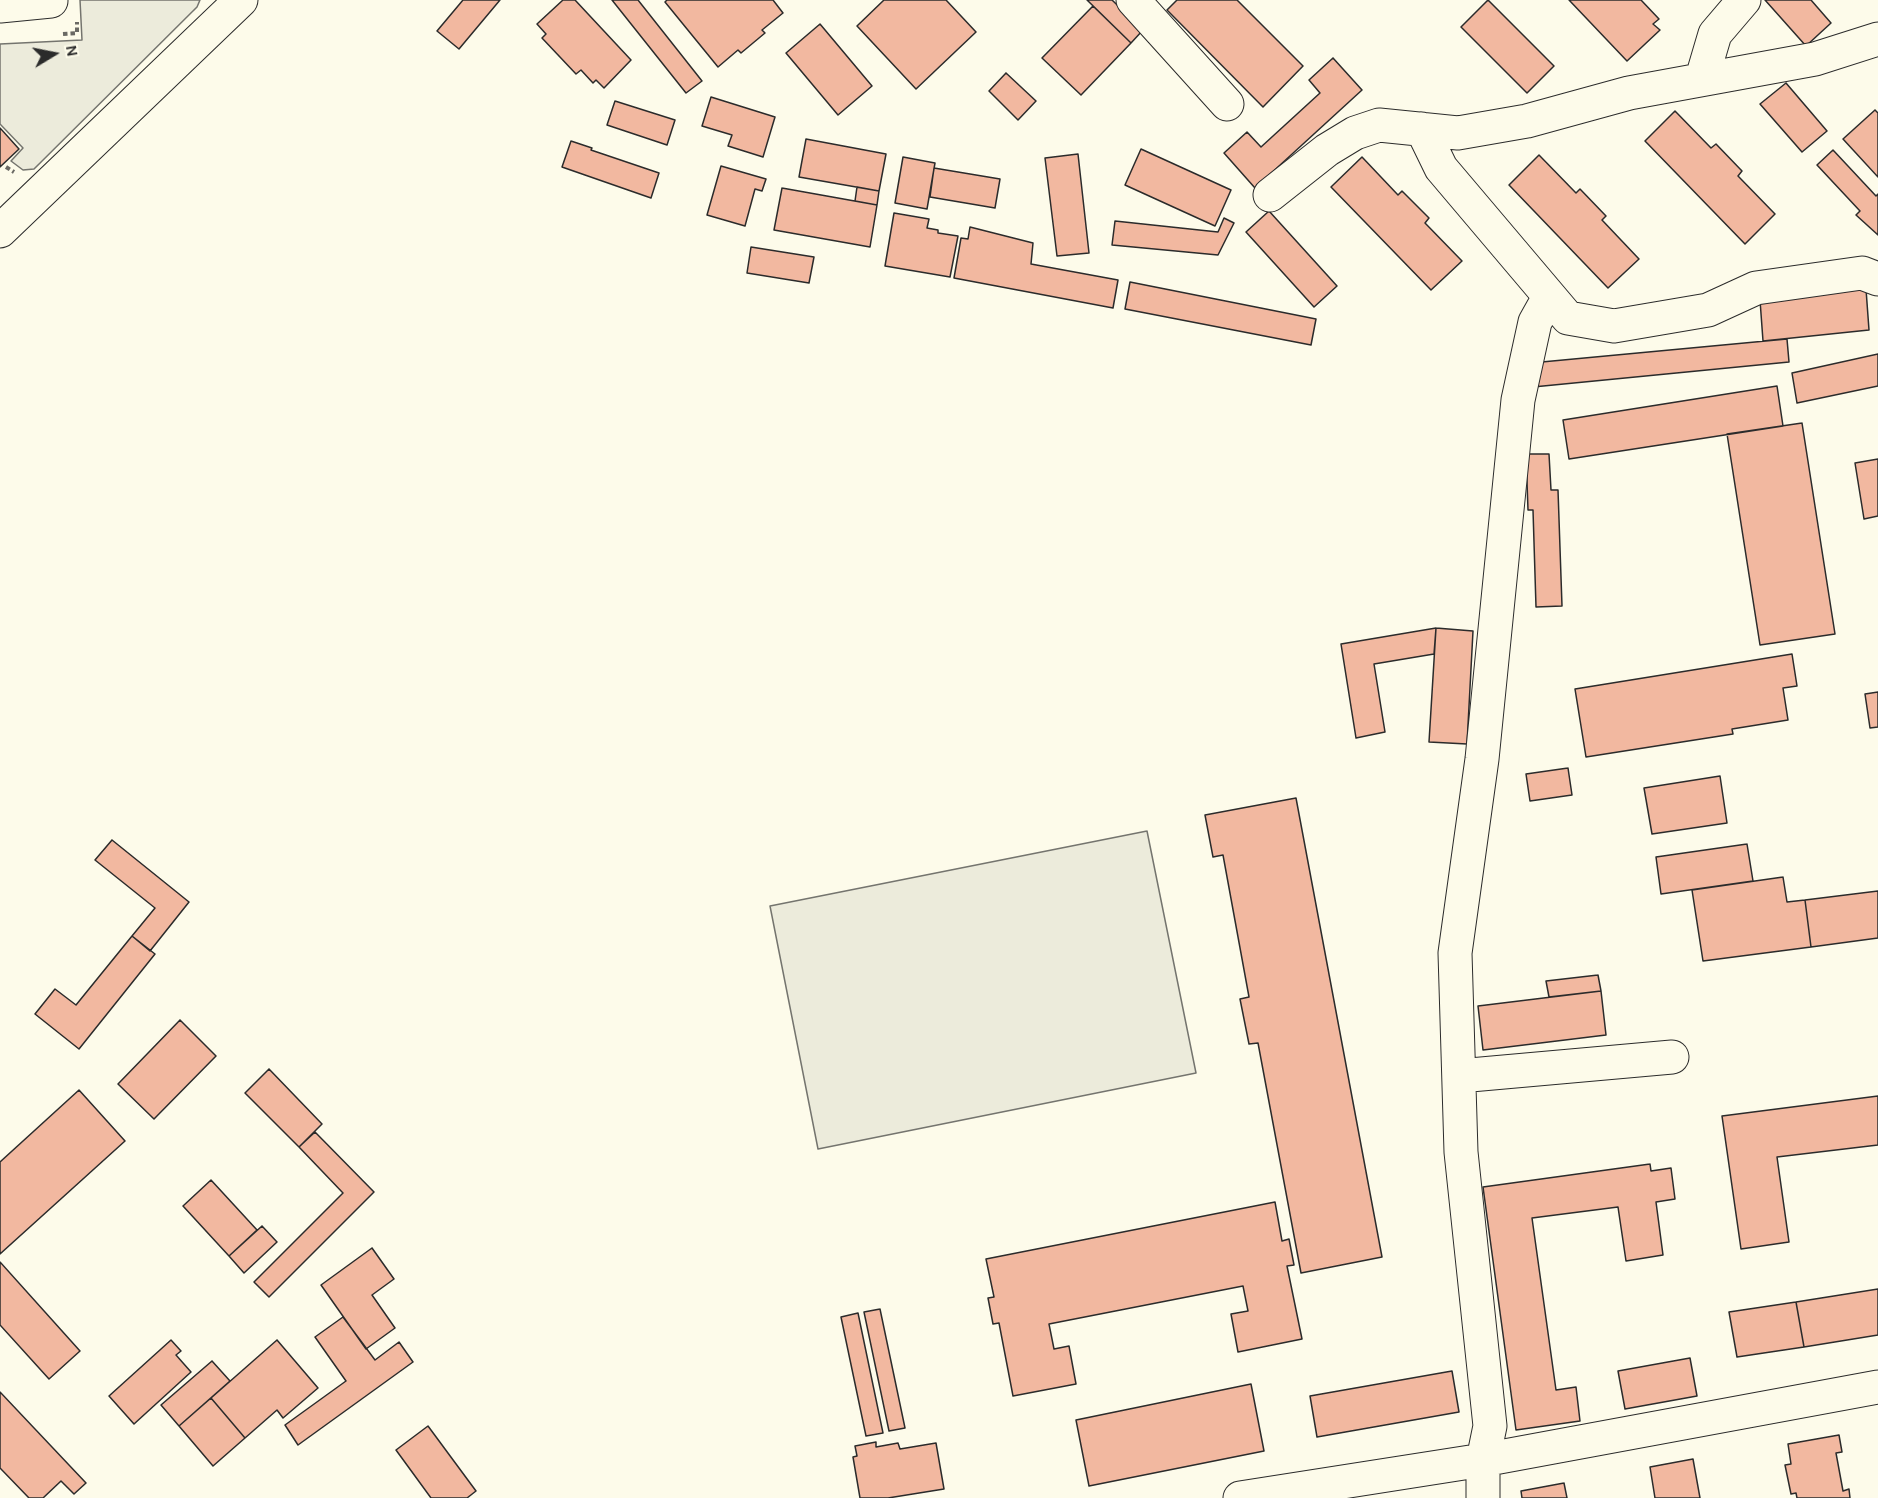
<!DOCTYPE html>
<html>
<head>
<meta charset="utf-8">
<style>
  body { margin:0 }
  #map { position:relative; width:1878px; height:1498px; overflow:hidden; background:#fdfbea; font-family:Karla,sans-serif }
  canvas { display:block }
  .north { position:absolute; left:24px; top:24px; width:60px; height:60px; -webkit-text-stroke:4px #fdfbea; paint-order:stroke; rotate:80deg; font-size:16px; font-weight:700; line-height:24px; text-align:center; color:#2b2b2b }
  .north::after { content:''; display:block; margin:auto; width:21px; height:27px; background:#2b2b2b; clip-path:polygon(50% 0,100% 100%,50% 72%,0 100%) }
</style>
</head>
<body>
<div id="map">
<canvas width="1878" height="1498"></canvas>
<div class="north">N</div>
</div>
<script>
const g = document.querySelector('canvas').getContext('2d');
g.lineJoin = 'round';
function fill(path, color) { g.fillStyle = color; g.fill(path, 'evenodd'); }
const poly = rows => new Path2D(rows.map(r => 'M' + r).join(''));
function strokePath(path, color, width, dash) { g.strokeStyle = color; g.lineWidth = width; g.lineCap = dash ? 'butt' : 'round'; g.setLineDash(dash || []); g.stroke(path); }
const green = poly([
  [80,0,200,0,197,7,34,169,23,170,11,161,23,148,0,124,0,44,82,40,80,0],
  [1147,831,1196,1073,818,1149,770,906,1147,831]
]);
fill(green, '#ecebdb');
strokePath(green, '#74746e', 1.5);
const building = poly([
  [463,0,500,0,459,49,437,31,463,0],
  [563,0,575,0,631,60,604,88,596,80,593,83,581,70,576,74,542,38,546,34,537,24,563,0],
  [612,0,638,0,702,81,686,93,612,0],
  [667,0,773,0,783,13,762,30,765,33,741,53,738,50,718,67,665,2,667,0],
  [884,0,946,0,976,32,916,89,857,26,884,0],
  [1087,0,1112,0,1143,30,1131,43,1087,0],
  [1177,0,1237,0,1303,66,1263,107,1167,10,1177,0],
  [1488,0,1554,66,1527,93,1461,27,1488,0],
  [1569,0,1641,0,1659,19,1653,24,1660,30,1627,61,1569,0],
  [1765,0,1811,0,1831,23,1806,46,1765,0],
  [1093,6,1131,43,1081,95,1042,58,1093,6],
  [820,24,872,86,838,115,786,53,820,24],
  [1333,58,1362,90,1255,188,1224,153,1247,132,1261,147,1320,93,1309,80,1333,58],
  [1006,73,1036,101,1018,120,989,91,1006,73],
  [1786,83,1827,131,1802,152,1760,104,1786,83],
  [711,97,775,117,763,157,728,146,732,135,702,126,711,97],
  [615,101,675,120,667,145,607,125,615,101],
  [1875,110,1878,113,1878,177,1843,139,1875,110],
  [1675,111,1711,148,1716,144,1742,171,1738,176,1775,214,1745,244,1645,141,1675,111],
  [0,128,19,149,0,167,0,128],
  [806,139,886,154,879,191,799,177,806,139],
  [571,141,592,148,591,150,659,173,651,198,562,167,571,141],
  [1141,149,1231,190,1215,226,1125,185,1141,149],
  [1833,150,1876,196,1878,194,1878,235,1856,215,1860,211,1817,165,1833,150],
  [1078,154,1089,253,1057,256,1045,158,1078,154],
  [1539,155,1576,193,1580,189,1606,216,1602,220,1639,259,1608,288,1509,185,1539,155],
  [903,157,935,163,927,209,895,203,903,157],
  [1362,157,1398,195,1402,191,1429,218,1425,223,1462,261,1431,290,1331,187,1362,157],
  [721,166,766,179,762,191,755,189,745,226,707,215,721,166],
  [934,168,1000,179,995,208,930,197,934,168],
  [857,187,879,191,877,205,855,201,857,187],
  [782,188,877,205,870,247,774,230,782,188],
  [1269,211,1337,286,1314,307,1246,232,1269,211],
  [894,213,929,219,927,228,938,230,938,233,958,236,950,277,885,266,894,213],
  [1224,218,1234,223,1218,255,1112,245,1115,221,1218,232,1224,218],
  [970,227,1033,243,1031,264,1118,280,1113,308,954,278,961,238,968,239,970,227],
  [751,247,814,257,809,283,747,273,751,247],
  [1130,282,1316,319,1311,345,1125,309,1130,282],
  [1866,289,1869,330,1763,341,1760,300,1866,289],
  [1787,339,1789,362,1533,387,1531,363,1787,339],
  [1878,354,1878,386,1797,403,1792,373,1878,354],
  [1777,386,1783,426,1569,459,1563,420,1777,386],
  [1802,423,1835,634,1760,645,1727,434,1802,423],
  [1526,454,1549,454,1551,490,1558,490,1562,606,1536,607,1533,510,1528,510,1526,454],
  [1878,459,1878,516,1864,519,1855,463,1878,459],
  [1436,628,1434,654,1374,664,1385,732,1356,738,1341,644,1436,628],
  [1436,628,1473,631,1467,744,1429,742,1436,628],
  [1792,654,1797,686,1783,688,1788,720,1732,729,1733,734,1586,757,1575,689,1792,654],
  [1878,692,1878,727,1870,728,1865,694,1878,692],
  [1568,768,1572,795,1530,801,1526,774,1568,768],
  [1720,776,1727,823,1652,834,1644,788,1720,776],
  [1296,798,1382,1257,1301,1273,1258,1043,1249,1044,1240,999,1249,997,1223,855,1213,857,1205,815,1296,798],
  [112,840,189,902,150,951,132,936,155,908,95,860,112,840],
  [1747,844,1753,881,1661,894,1656,857,1747,844],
  [1783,877,1787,902,1805,900,1811,947,1703,961,1692,890,1783,877],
  [1878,891,1878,938,1811,947,1805,900,1878,891],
  [132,936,155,954,79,1049,35,1014,55,989,76,1005,132,936],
  [1598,975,1601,991,1549,997,1546,981,1598,975],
  [1601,991,1606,1035,1483,1050,1478,1006,1601,991],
  [180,1020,216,1056,154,1119,118,1084,180,1020],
  [269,1069,322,1124,299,1147,245,1093,269,1069],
  [79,1090,125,1141,0,1254,0,1162,79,1090],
  [1878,1096,1878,1145,1777,1157,1789,1242,1741,1249,1722,1116,1878,1096],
  [315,1132,374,1192,269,1297,254,1282,343,1193,299,1147,315,1132],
  [1650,1164,1651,1171,1671,1168,1675,1199,1656,1202,1663,1255,1626,1261,1618,1207,1532,1218,1556,1390,1576,1387,1580,1421,1516,1430,1483,1187,1650,1164],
  [211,1180,257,1230,229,1256,183,1206,211,1180],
  [1275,1202,1282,1241,1289,1239,1294,1265,1287,1266,1302,1339,1238,1352,1231,1314,1248,1311,1243,1286,1049,1324,1054,1349,1069,1346,1076,1384,1013,1396,999,1323,993,1324,988,1298,994,1297,986,1259,1275,1202],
  [262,1226,277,1242,244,1273,229,1256,262,1226],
  [372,1248,394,1279,372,1295,395,1328,366,1349,321,1285,372,1248],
  [0,1262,80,1351,49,1379,0,1325,0,1262],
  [1878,1289,1878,1335,1804,1347,1796,1302,1878,1289],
  [1796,1302,1804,1347,1737,1357,1729,1312,1796,1302],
  [880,1309,905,1428,889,1431,864,1312,880,1309],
  [858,1313,883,1433,866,1436,841,1317,858,1313],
  [343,1317,375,1360,399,1342,413,1362,298,1445,285,1425,346,1381,315,1337,343,1317],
  [171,1340,181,1351,176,1355,191,1372,134,1424,109,1396,171,1340],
  [277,1340,318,1388,283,1418,277,1410,245,1438,211,1398,277,1340],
  [1690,1358,1697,1396,1625,1409,1618,1371,1690,1358],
  [212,1361,230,1381,179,1426,161,1405,212,1361],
  [1452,1371,1459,1412,1317,1437,1310,1396,1452,1371],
  [1251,1384,1264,1451,1089,1486,1076,1420,1251,1384],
  [0,1392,86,1483,74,1494,61,1481,43,1498,29,1498,0,1468,0,1392],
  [211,1398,245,1438,213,1466,179,1426,211,1398],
  [428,1426,476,1491,467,1498,431,1498,396,1450,428,1426],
  [1839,1435,1842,1452,1836,1453,1843,1491,1849,1489,1850,1498,1797,1498,1796,1493,1791,1494,1785,1465,1791,1464,1788,1444,1839,1435],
  [876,1442,876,1447,898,1443,900,1449,936,1443,944,1489,888,1498,860,1498,853,1457,857,1456,855,1446,876,1442],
  [1693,1459,1700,1498,1655,1498,1650,1467,1693,1459],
  [1564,1483,1567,1498,1522,1498,1521,1491,1564,1483]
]);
fill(building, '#f2b8a0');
strokePath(building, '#2b2b2b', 1.5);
const minor = poly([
  [1133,0,1227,104],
  [0,6,51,1],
  [1702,78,1715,34,1744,0],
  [1422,129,1441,168,1568,318,1614,326,1708,310,1756,288,1862,273,1878,279],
  [1270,195,1327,150,1355,133,1379,125,1458,133,1527,121,1629,93,1815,59,1878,39],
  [0,231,241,0],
  [1459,1076,1672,1057],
  [1240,1498,1483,1460,1878,1387],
  [1483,1498,1483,1460,1490,1426,1461,1152,1455,953,1482,759,1518,400,1535,322,1549,297]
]);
strokePath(minor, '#2b2b2b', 35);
strokePath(poly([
  [63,34,77,33,77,22],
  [6,167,14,172]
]), '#6a6964', 4, [4.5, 3]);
strokePath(minor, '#fdfbea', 33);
</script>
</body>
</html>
